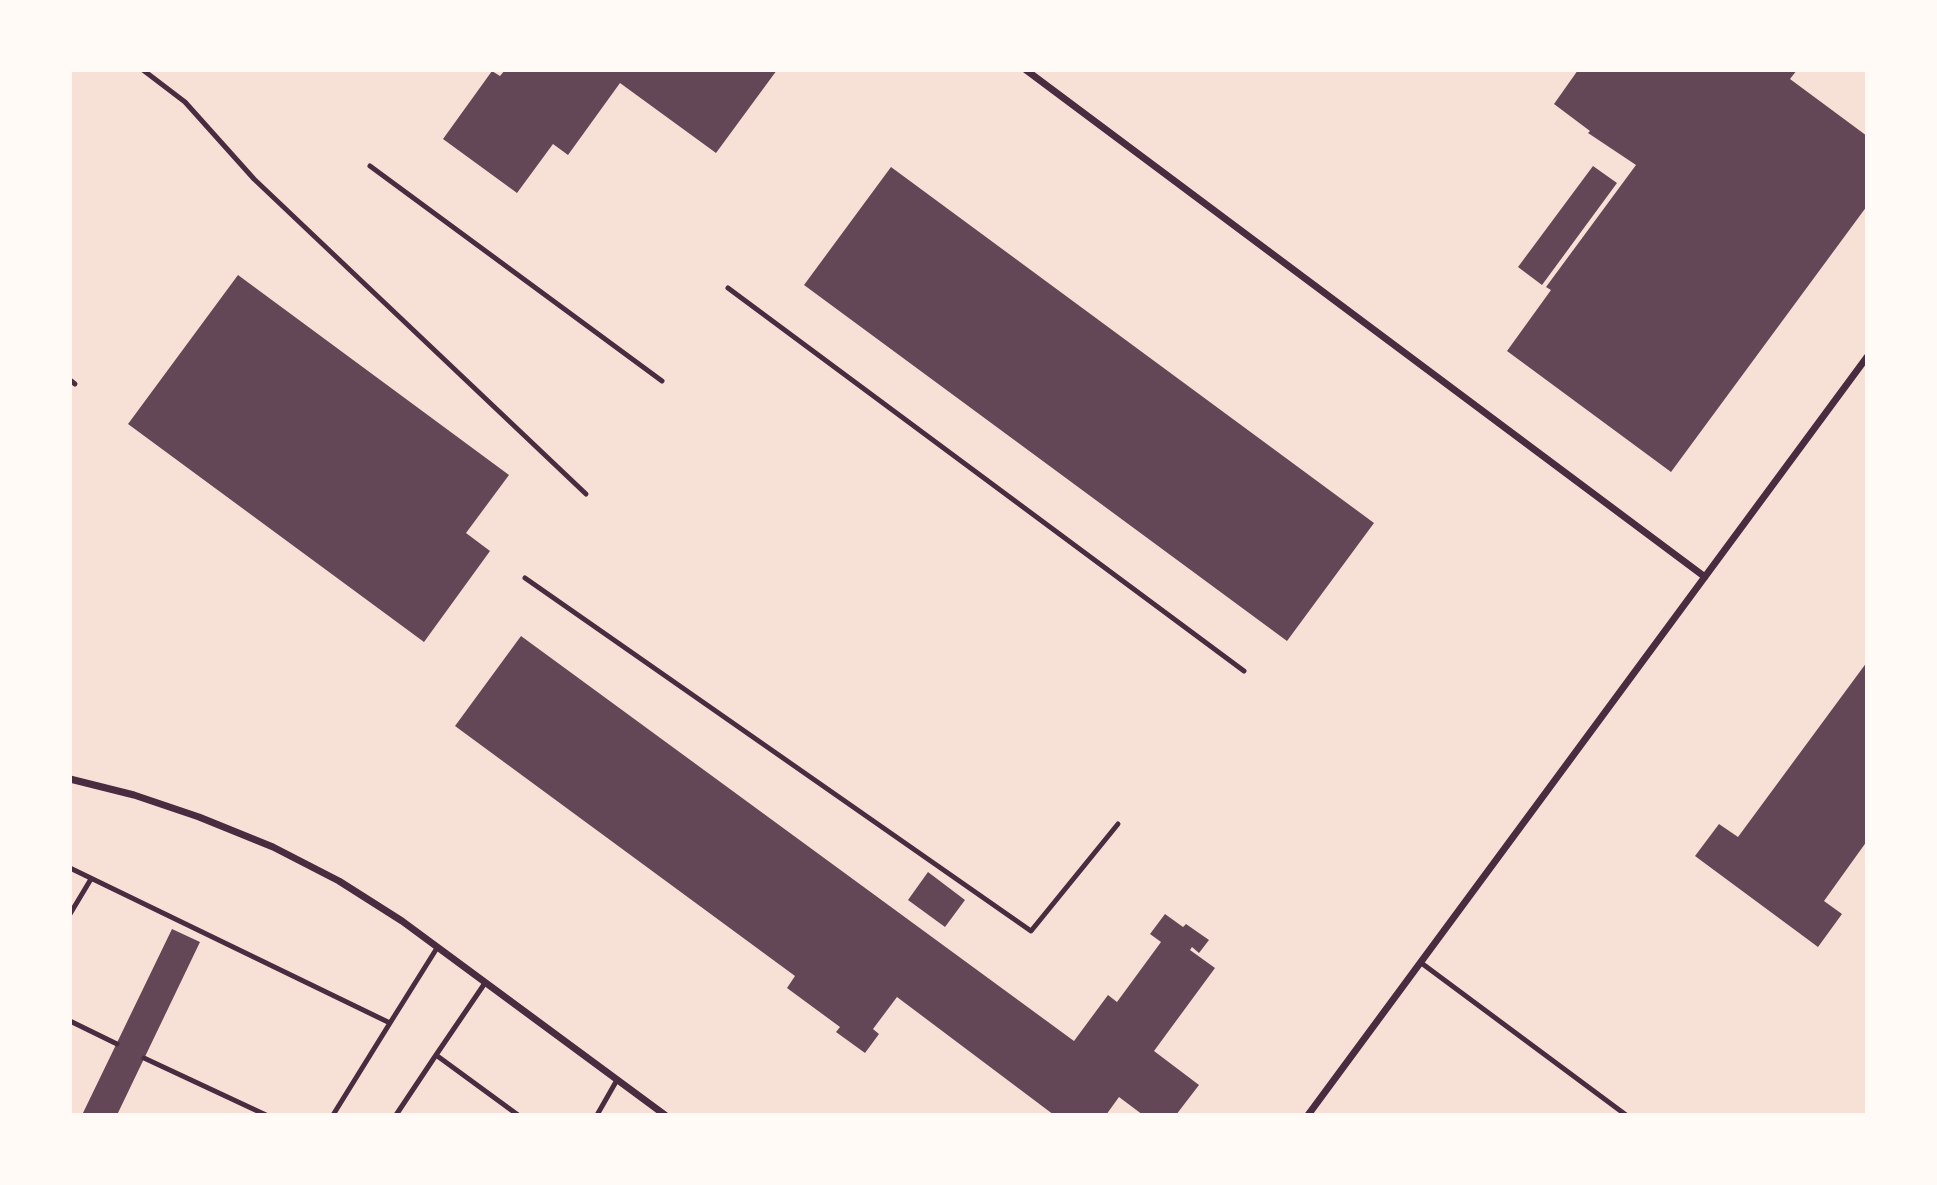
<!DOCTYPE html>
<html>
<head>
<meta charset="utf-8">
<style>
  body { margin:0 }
  #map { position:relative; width:1937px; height:1185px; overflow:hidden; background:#f7e1d7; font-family:"Work Sans",sans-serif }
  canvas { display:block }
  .frame { position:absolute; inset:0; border:72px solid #fffaf5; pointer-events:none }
</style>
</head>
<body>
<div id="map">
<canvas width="1937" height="1185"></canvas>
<div class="frame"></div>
</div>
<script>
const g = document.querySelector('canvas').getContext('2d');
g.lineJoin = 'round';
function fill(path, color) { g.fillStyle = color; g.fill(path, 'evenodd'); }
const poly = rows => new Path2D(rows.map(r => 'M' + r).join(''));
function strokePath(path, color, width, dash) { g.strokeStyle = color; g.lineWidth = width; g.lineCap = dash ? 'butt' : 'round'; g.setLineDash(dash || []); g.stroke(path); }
fill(poly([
  [505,70,777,70,716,153,620,83,568,155,553,144,517,193,443,139,492,71,500,76],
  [1578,70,1797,70,1790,79,1867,136,1867,206,1671,472,1507,351,1551,290,1546,287,1636,165,1588,133,1590,131,1554,104],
  [1593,166,1617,183,1542,285,1518,267],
  [891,167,1374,523,1287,641,804,285],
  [238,275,509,475,466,533,490,551,424,642,128,424],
  [521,636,1074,1041,1108,995,1117,1002,1161,942,1150,934,1165,914,1183,927,1186,924,1209,940,1199,953,1192,947,1190,950,1215,968,1154,1051,1199,1085,1176,1115,1143,1115,1119,1097,1106,1115,1054,1115,897,997,873,1029,879,1034,865,1053,836,1032,840,1027,787,988,795,976,455,726],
  [1867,662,1867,841,1824,901,1842,914,1818,947,1695,856,1719,824,1738,837],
  [928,872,965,900,945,927,908,900],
  [172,929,200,942,117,1115,82,1115]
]), '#644757');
strokePath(poly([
  [143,70,185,102,254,179,586,494],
  [370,166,662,381],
  [728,288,1244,671],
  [70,380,75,384],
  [525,578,1031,931,1118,824],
  [70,868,390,1023,437,948],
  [70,914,91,879],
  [1420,962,1626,1115],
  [485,983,436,1055,518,1115],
  [70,1021,117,1044],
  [144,1058,266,1115],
  [333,1115,390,1023],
  [396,1115,436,1055],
  [597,1115,617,1080]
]), '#4a2c40', 5);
strokePath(poly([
  [1026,70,1705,577],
  [70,779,134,795,199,817,273,847,339,881,402,921,665,1115],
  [1308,1115,1867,357]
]), '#4a2c40', 7);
</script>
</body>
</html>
